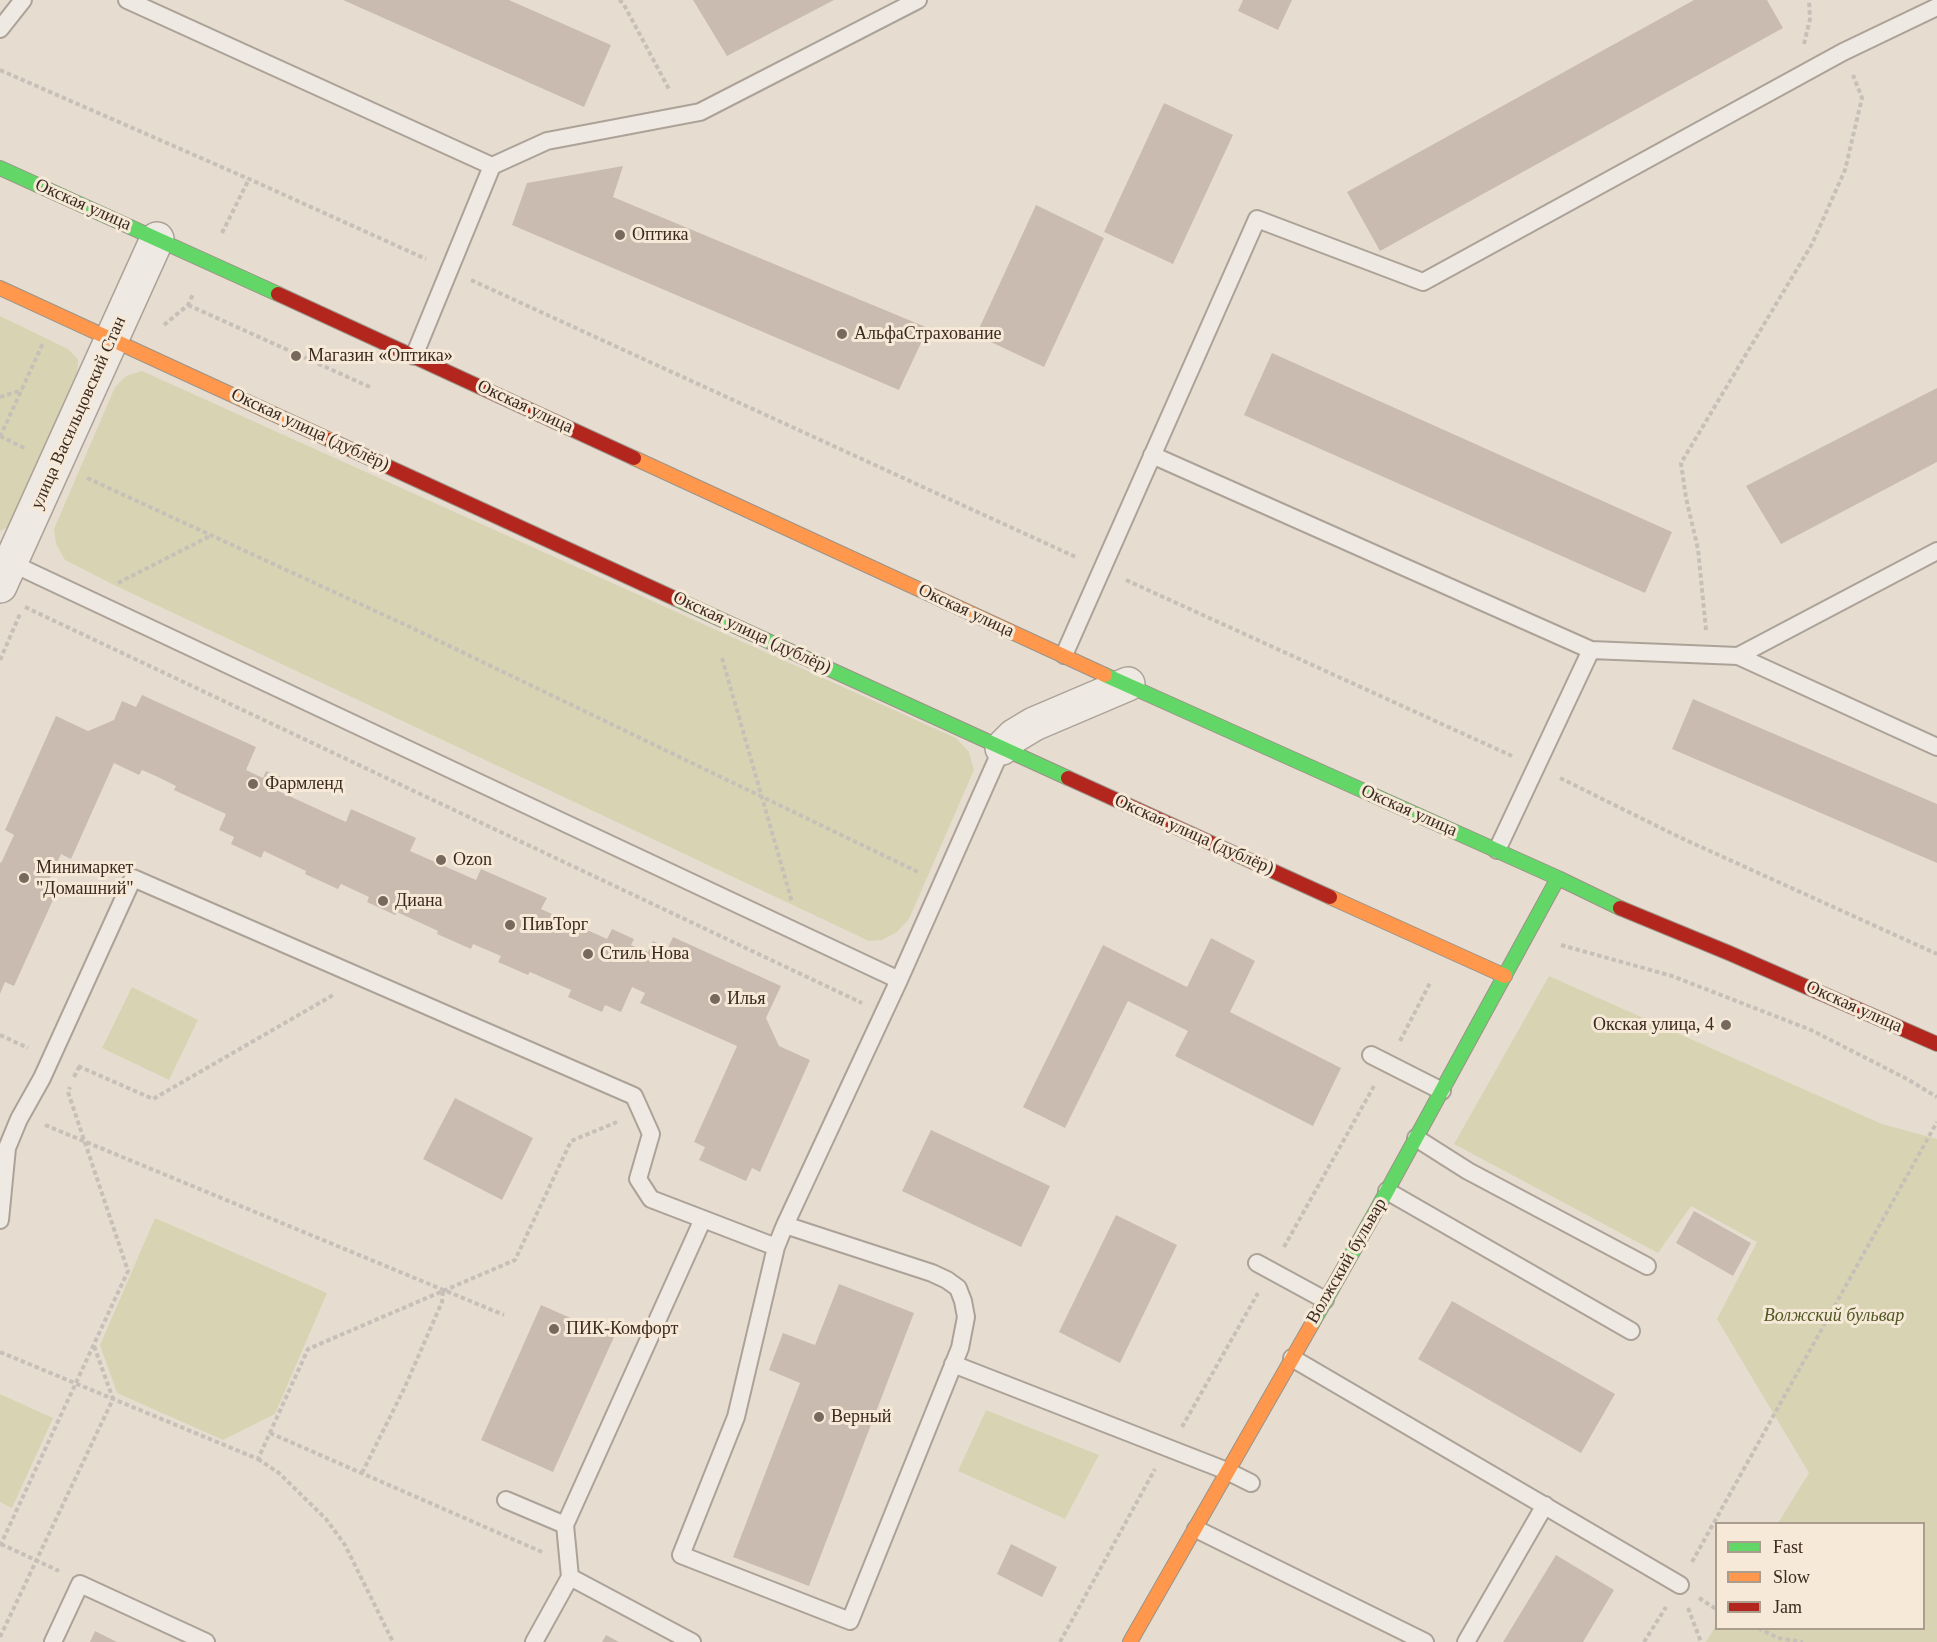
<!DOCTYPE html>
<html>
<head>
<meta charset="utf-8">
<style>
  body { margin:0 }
  #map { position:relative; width:1937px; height:1642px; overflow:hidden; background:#e6ddd0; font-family:Georgia,serif }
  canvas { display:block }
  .legend { position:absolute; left:1715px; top:1522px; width:210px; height:108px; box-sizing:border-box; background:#f6e9d7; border:2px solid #ab9d8e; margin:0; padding:8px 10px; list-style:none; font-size:18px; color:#3b2a20 }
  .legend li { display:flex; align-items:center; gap:12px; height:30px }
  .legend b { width:30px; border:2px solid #ab9d8e }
</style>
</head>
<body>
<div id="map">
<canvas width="1937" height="1642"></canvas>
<ul class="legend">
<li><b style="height:8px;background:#63d668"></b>Fast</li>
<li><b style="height:8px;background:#ff974d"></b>Slow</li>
<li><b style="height:8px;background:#b3261e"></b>Jam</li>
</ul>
</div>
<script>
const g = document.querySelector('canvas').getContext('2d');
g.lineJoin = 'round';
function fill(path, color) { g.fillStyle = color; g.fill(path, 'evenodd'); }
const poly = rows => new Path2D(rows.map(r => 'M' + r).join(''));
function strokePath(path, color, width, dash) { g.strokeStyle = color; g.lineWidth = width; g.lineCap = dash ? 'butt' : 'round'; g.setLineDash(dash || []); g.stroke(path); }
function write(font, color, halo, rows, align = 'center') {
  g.font = font + ' Georgia,serif'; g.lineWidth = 6; g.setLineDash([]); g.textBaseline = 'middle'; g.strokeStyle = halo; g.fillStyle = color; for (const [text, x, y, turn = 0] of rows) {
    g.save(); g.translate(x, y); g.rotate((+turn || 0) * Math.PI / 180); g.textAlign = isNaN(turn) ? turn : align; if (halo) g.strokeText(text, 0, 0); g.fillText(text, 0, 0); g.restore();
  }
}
fill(poly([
  [0,316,68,349,78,359,77,375,12,525,0,531],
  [142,371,956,738,969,752,974,770,909,919,897,932,882,940,869,941,114,585,65,560,56,544,54,529,115,387,126,376],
  [1549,976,1882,1124,1937,1139,1937,1642,1706,1642,1716,1625,1716,1628,1924,1628,1924,1524,1778,1523,1809,1473,1717,1319,1757,1242,1691,1206,1658,1253,1454,1144],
  [132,987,198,1020,169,1080,102,1048],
  [155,1218,327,1293,275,1414,223,1440,117,1393,100,1345],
  [0,1394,53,1418,12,1508,0,1502],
  [986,1410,1099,1455,1065,1519,958,1471]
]), '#d8d4b3');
fill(poly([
  [343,0,509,0,611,45,584,107],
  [693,0,834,0,727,56],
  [1243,0,1292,0,1278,30,1238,11],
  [1694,0,1767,0,1783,28,1380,251,1347,192],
  [1164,103,1233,135,1173,264,1104,232],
  [623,166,613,197,928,328,899,390,512,225,527,183],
  [1036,205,1104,238,1044,367,976,335],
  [1272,353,1672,532,1645,593,1244,415],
  [1937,388,1937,462,1781,544,1746,486],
  [142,695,256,747,246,770,263,778,266,771,281,777,276,790,346,822,351,809,416,838,410,851,476,880,481,869,547,898,541,909,607,939,612,929,634,939,631,945,648,952,653,941,668,948,673,937,781,986,766,1018,779,1046,810,1060,760,1172,752,1168,746,1181,699,1160,705,1147,694,1142,737,1046,640,1003,645,993,632,987,621,1012,605,1005,602,1012,568,997,571,990,530,972,528,975,498,962,501,956,473,944,471,949,437,934,438,931,397,912,395,915,367,902,369,897,341,884,338,889,305,874,306,871,264,851,261,858,231,844,234,837,219,830,226,814,174,790,176,786,158,777,142,770,139,775,114,763,71,859,61,854,47,884,58,889,14,986,5,982,0,994,0,862,1,863,14,835,5,830,56,716,88,731,114,720,122,701,136,707],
  [1693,699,1937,804,1937,863,1672,749],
  [1211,938,1255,961,1230,1012,1341,1068,1313,1126,1175,1056,1188,1031,1128,1001,1065,1128,1023,1107,1103,945,1187,987],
  [455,1098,533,1138,502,1200,423,1159],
  [931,1130,1050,1186,1021,1247,902,1191],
  [1694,1211,1751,1243,1733,1276,1676,1243],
  [1116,1215,1177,1245,1120,1363,1059,1332],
  [839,1284,914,1313,809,1586,733,1557,800,1383,769,1370,783,1333,815,1345],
  [1452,1301,1615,1394,1581,1453,1418,1359],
  [541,1305,614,1337,553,1472,481,1440],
  [1011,1544,1057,1567,1042,1597,997,1574],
  [1556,1555,1614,1590,1583,1642,1503,1642],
  [95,1631,117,1642,90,1642],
  [606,1635,619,1642,602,1642]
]), '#cabbb1');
const lane = poly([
  [127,0,492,166],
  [0,29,23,0],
  [414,356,492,166,547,141,700,112,918,0],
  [1152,455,1591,650,1738,656,1937,551],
  [7,561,899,980],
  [1064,655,1257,219,1423,282,1843,52,1937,7],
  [1738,656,1937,747],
  [1497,850,1591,650],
  [1371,1055,1442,1091],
  [1416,1138,1468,1171,1647,1266],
  [1387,1191,1631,1331],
  [0,1220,7,1148,19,1119,42,1078,133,878,634,1096,651,1134,638,1179,651,1199,776,1247],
  [785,1225,932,1273,947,1280,958,1288,963,1301,966,1317,960,1348,850,1621,681,1555,736,1417,776,1247,785,1225,899,980,1002,748],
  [1257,1263,1325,1300],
  [1292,1358,1680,1585],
  [953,1364,1227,1471,1251,1483],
  [506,1500,565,1525,570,1577],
  [565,1525,703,1219],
  [1196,1529,1425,1642],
  [53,1642,80,1584,206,1642],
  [534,1642,570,1577,692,1642],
  [1466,1642,1545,1505]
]);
const street = poly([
  [0,586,157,239],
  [1002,748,1014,736,1034,724,1128,684]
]);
const fast = poly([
  [0,168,278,294],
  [676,599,1068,778],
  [1105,675,1558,878,1620,908],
  [1312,1324,1376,1211,1558,878]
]);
const slow = poly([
  [0,288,330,440],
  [634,458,1105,675],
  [1330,897,1505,976],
  [1130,1642,1312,1324]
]);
const jam = poly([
  [278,294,634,458],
  [330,440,676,599],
  [1068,778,1330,897],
  [1620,908,1729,953,1937,1044]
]);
strokePath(lane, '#aca298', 20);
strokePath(street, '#aca298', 36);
strokePath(fast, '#9b9288', 16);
strokePath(slow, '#9b9288', 16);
strokePath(jam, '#9b9288', 16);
strokePath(poly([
  [619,0,623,3,670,91],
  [1804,44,1810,19,1809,0],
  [0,70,249,179,426,259],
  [222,233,249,179],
  [471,280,1078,558],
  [188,305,372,388],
  [164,325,188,305,193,294],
  [0,397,22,390],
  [0,436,26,449],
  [0,437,43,343],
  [87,478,410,627,918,872],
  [1126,580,1512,756],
  [118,583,210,536],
  [25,607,862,1003],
  [1706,630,1698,549,1686,498,1681,463,1812,244,1845,170,1862,98,1853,75],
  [722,658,792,902],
  [0,660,20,614],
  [1560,778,1679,837,1937,954],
  [1561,945,1672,976,1811,1030,1907,1079,1937,1097],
  [0,1035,28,1048],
  [1400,1041,1431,981],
  [78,1066,153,1099,335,994],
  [74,1077,79,1067],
  [45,1125,504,1315],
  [1284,1247,1374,1086],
  [0,1352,258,1459,308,1349,515,1260,571,1141,617,1122],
  [1182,1427,1258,1293],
  [270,1433,542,1552],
  [258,1459,279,1473,326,1519,345,1545,393,1642],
  [362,1473,404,1389,442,1302,443,1291],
  [1,1544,59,1571],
  [0,1546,128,1271,68,1092,70,1087],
  [1692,1562,1937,1122],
  [1699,1598,1716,1609],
  [1688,1608,1701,1642],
  [1758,1628,1778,1638,1803,1642],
  [0,1637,113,1399,94,1346],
  [1060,1642,1155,1469],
  [1644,1642,1666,1607]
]), '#c7c0b8', 4, [4.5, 3]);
strokePath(lane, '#eee9e2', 16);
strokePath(street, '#eee9e2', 33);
strokePath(fast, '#63d668', 14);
strokePath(slow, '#ff974d', 14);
strokePath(jam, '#b3261e', 14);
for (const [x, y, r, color] of [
  [620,235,6,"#77695e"],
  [842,334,6,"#77695e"],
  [296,356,6,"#77695e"],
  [253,784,6,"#77695e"],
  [441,860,6,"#77695e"],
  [24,878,6,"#77695e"],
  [383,901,6,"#77695e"],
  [510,925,6,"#77695e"],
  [588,954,6,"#77695e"],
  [715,999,6,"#77695e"],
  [1726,1025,6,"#77695e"],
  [554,1329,6,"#77695e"],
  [819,1417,6,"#77695e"]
]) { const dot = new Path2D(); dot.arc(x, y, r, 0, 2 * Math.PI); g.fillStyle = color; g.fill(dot); strokePath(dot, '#f6e9d7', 2); }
write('18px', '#3b2a20', '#f6e9d7', [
  ["Окская улица",83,205,24],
  ["Окская улица",525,407,25],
  ["улица Васильцовский Стан",79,413,-66],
  ["Окская улица (дублёр)",310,430,25],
  ["Окская улица",966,611,25],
  ["Окская улица (дублёр)",752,633,25],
  ["Окская улица",1409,811,24],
  ["Окская улица (дублёр)",1194,835,24],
  ["Окская улица",1854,1007,24],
  ["Волжский бульвар",1347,1261,-60]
]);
write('18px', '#3b2a20', '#f6e9d7', [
  ["Оптика",632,235],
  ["АльфаСтрахование",854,334],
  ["Магазин «Оптика»",308,356],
  ["Фармленд",265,784],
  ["Ozon",453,860],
  ["Минимаркет",36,868],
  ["\"Домашний\"",36,889],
  ["Диана",395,901],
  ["ПивТорг",522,925],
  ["Стиль Нова",600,954],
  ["Илья",727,999],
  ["Окская улица, 4",1714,1025,"right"],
  ["ПИК-Комфорт",566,1329],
  ["Верный",831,1417]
], 'left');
write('italic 18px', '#515826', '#f6e9d7', [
  ["Волжский бульвар",1834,1316]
]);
</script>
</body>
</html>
